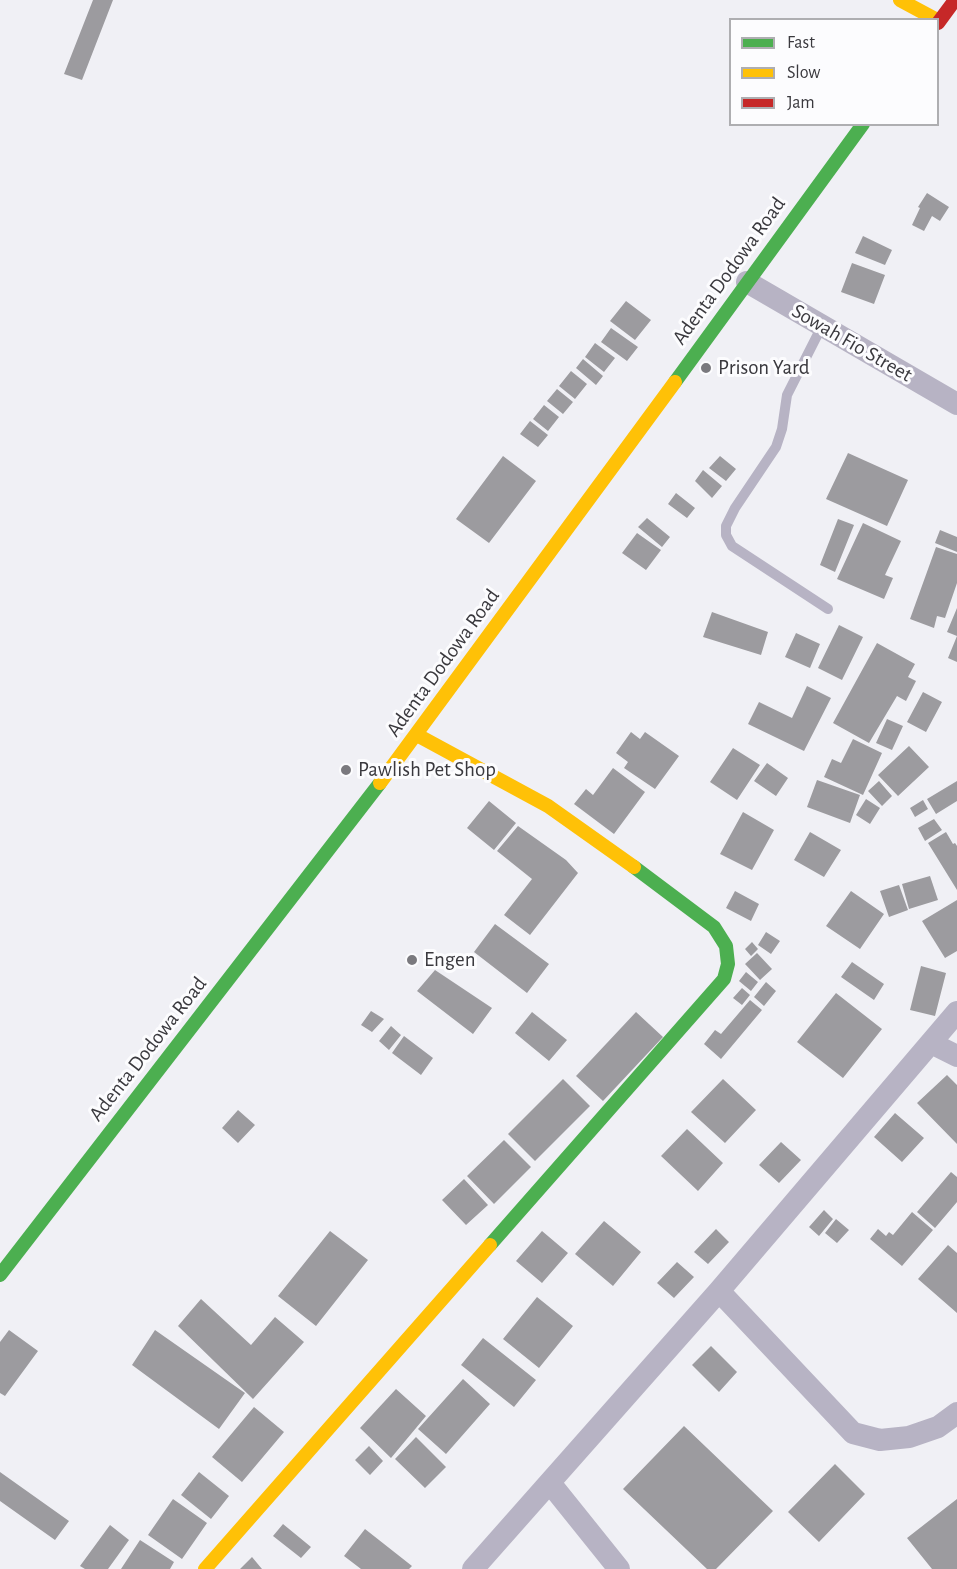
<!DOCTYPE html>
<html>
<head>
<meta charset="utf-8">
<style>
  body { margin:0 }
  #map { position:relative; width:957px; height:1569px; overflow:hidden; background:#f0f0f5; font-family:"Alegreya Sans",sans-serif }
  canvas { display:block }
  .legend { position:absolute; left:729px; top:18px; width:210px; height:108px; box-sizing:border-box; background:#fcfcfe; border:2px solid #aeaeb1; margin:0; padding:8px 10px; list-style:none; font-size:18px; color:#3a393e }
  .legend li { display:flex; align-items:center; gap:12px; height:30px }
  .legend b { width:30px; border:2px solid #aeaeb1 }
</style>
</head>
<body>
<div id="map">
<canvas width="957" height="1569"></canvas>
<ul class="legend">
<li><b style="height:8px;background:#4caf50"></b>Fast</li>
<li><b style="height:8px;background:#ffc107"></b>Slow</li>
<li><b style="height:8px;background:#c62828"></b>Jam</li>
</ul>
</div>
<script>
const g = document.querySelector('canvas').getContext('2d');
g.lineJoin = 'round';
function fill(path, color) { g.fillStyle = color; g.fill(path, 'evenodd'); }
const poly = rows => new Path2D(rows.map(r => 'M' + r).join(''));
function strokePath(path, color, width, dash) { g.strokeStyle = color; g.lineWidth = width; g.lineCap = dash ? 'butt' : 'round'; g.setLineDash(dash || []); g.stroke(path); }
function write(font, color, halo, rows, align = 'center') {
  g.font = font + ' "Alegreya Sans",sans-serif'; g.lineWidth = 6; g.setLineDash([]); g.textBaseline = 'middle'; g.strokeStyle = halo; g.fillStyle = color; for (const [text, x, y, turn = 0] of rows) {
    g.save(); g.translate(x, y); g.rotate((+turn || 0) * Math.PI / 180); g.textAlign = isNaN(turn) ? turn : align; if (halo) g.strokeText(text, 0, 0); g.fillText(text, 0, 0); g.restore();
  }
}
fill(poly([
  [93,0,113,0,82,80,64,74],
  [927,193,949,207,940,221,932,216,924,231,912,225,920,208,918,207],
  [863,236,892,250,885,265,855,253],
  [852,263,885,275,874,304,841,292],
  [626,301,651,320,635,340,610,321],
  [611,328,638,347,627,361,601,342],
  [595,343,615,358,604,372,585,357],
  [583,359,603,376,596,385,576,368],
  [571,371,587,384,575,399,559,386],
  [557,389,573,402,563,414,547,401],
  [544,405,559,417,548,431,533,419],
  [530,421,548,435,538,447,520,434],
  [848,453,908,480,887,526,826,499],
  [503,456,536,481,489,543,456,519],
  [720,456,736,469,726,481,709,468],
  [703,470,722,486,712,498,695,481],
  [676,493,695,508,687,518,668,504],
  [647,518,670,537,662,547,638,527],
  [838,519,854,525,835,572,820,565],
  [863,523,901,541,885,575,893,578,884,599,837,579],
  [940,530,957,537,957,552,935,543],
  [637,533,661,550,646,570,622,553],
  [936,547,957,554,957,583,945,618,937,616,934,628,910,619],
  [957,608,957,662,948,658,957,636,947,632],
  [712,612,768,632,761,655,703,637],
  [839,625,863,637,842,680,818,668],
  [796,633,820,644,810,668,785,657],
  [877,643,915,664,908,677,916,681,906,701,897,696,869,743,833,723],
  [807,686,831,698,804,751,748,724,759,702,792,718],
  [923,692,942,702,926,732,907,722],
  [887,719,903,726,892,750,876,743],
  [631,732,640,739,645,732,679,756,655,789,624,768,628,762,616,753],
  [853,739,882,753,863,795,824,777,832,759,841,763],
  [909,746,929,767,898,796,878,775],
  [733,748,760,765,737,800,710,782],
  [767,763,788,778,776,796,754,781],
  [613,768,645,792,614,834,574,804,586,789,593,795],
  [817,780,860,795,850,823,807,807],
  [879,781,892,796,882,806,868,791],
  [957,781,957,801,936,814,927,799],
  [866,799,880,808,870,824,856,815],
  [923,800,928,809,915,817,910,808],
  [489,801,516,823,494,850,467,828],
  [743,812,774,830,752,870,720,854],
  [934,819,942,830,925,841,918,828],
  [518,826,566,860,578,873,530,935,504,915,532,879,497,851],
  [810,832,841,850,824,877,794,860],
  [946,832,953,844,955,843,957,846,957,890,928,843],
  [930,876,938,900,909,909,902,884],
  [899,885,908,910,889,917,880,891],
  [735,891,759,904,751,921,726,908],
  [851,891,884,914,860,949,826,926],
  [957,900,957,951,945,958,922,921],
  [495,924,549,964,527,993,474,952],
  [766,932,780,941,771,954,758,945],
  [752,942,758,949,751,956,745,949],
  [757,953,772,969,760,980,745,964],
  [852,962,884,984,874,1000,841,977],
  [921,966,946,973,935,1016,910,1010],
  [435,970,492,1008,473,1034,417,991],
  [746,972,758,982,751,991,739,981],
  [766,982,776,991,764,1006,754,997],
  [742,988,750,995,742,1005,733,998],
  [836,993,882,1029,843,1078,797,1042],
  [750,1000,762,1010,721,1059,704,1044,715,1030,721,1034],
  [371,1011,384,1019,372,1032,361,1025],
  [532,1012,567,1040,549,1061,515,1033],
  [636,1012,663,1037,603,1101,576,1076],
  [391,1026,401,1035,389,1050,379,1041],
  [404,1036,433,1058,421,1075,392,1053],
  [947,1075,957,1085,957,1144,917,1103],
  [563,1079,590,1106,535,1161,508,1134],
  [723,1079,756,1110,725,1143,691,1112],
  [238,1110,255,1125,238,1143,222,1128],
  [895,1113,924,1138,902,1162,874,1137],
  [687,1129,723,1163,698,1191,661,1156],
  [504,1140,531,1167,494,1204,467,1176],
  [781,1142,801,1160,779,1183,759,1165],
  [951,1172,957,1177,957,1202,935,1228,917,1212],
  [464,1179,488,1205,466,1225,442,1200],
  [824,1210,833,1219,819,1236,809,1227],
  [912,1212,933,1230,902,1266,870,1239,878,1229,886,1236,889,1232,893,1235],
  [836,1219,849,1230,837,1243,825,1233],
  [604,1221,641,1252,613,1286,575,1254],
  [716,1229,729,1242,708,1264,694,1252],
  [330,1231,368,1260,316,1326,278,1296],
  [542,1231,568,1253,542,1283,516,1261],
  [948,1245,957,1253,957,1313,918,1279],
  [677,1262,694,1277,674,1298,657,1283],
  [537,1297,573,1326,539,1368,503,1339],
  [201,1299,251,1345,275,1317,304,1342,253,1399,178,1326],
  [9,1330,38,1351,5,1396,0,1393,0,1342],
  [155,1330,245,1393,219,1429,132,1365],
  [483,1338,536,1380,514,1407,461,1365],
  [711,1346,737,1372,719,1392,692,1365],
  [463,1379,490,1404,446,1454,418,1429],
  [396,1389,426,1416,391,1458,360,1428],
  [254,1407,284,1432,242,1482,212,1457],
  [684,1426,773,1511,716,1569,707,1569,623,1489],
  [416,1437,446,1467,425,1488,395,1459],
  [369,1446,383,1461,370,1475,355,1460],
  [835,1464,865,1494,819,1542,788,1512],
  [0,1472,69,1521,55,1540,0,1501],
  [199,1472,229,1496,211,1519,181,1495],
  [173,1499,207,1523,182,1559,148,1535],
  [957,1499,957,1569,932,1569,907,1538],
  [283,1524,311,1547,301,1558,273,1536],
  [110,1525,129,1540,108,1569,85,1569,80,1566],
  [365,1529,412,1566,409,1569,361,1569,344,1556],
  [140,1540,174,1562,170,1569,121,1569],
  [252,1557,262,1569,240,1569]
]), '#9c9b9f');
strokePath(poly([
  [822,326,787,395,782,429,776,447,735,508,726,526,726,535,732,546,828,609]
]), '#b7b3c4', 10);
strokePath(poly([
  [747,282,957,404],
  [931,1043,957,1056],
  [719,1291,853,1433,880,1440,909,1437,938,1427,957,1413],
  [550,1483,619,1569],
  [473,1569,719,1291,957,1012]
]), '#b7b3c4', 22);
strokePath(poly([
  [675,382,863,124],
  [490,1245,724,979,728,964,726,946,714,927,634,867],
  [0,1275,380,783]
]), '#4caf50', 14);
strokePath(poly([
  [900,0,939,21],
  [417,735,548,806,634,867],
  [380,783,675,382],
  [205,1569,490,1245]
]), '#ffc107', 14);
strokePath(poly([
  [938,23,955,0]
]), '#c62828', 14);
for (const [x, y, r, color] of [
  [706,368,6,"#7a797e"],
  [346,770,6,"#7a797e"],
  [412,960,6,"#7a797e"]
]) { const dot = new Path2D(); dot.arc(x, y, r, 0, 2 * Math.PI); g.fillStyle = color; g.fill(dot); strokePath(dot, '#fcfcfe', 2); }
write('21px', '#3a393e', '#fcfcfe', [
  ["Adenta Dodowa Road",729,271,-54],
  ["Sowah Fio Street",852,343,30],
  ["Adenta Dodowa Road",443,663,-54],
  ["Adenta Dodowa Road",148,1049,-52]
]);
write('21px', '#3a393e', '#fcfcfe', [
  ["Prison Yard",718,368],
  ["Pawlish Pet Shop",358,770],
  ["Engen",424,960]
], 'left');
</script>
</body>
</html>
